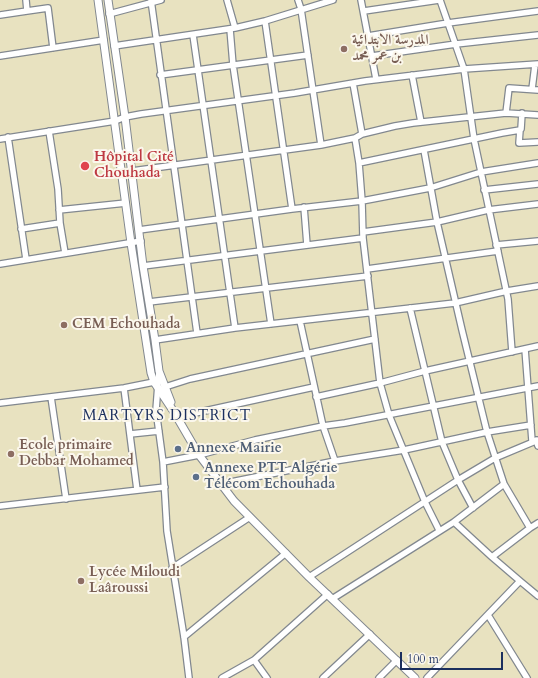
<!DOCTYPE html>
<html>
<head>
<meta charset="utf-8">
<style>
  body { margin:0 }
  #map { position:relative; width:538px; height:678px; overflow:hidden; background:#e8e2c0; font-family:Cardo,serif }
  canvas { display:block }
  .scale { position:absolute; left:400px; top:652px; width:103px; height:18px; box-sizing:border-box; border:2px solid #1b2f5e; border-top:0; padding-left:5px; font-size:12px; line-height:14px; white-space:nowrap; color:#1b2f5e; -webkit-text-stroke:3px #fbf7ec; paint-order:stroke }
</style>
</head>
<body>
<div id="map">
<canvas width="538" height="678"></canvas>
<div class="scale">100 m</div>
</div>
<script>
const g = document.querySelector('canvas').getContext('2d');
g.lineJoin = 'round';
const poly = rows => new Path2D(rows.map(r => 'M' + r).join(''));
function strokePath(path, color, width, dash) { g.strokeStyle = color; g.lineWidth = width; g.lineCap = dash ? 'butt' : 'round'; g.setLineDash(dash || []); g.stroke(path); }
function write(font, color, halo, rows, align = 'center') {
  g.font = font + ' Cardo,Amiri,serif'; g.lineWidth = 4; g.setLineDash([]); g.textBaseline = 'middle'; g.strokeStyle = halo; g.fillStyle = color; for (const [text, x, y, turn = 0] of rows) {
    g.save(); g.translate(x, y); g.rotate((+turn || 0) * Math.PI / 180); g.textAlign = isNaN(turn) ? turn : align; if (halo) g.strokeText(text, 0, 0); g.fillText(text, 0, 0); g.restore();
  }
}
const minor = poly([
  [151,0,197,333],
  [227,0,235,28],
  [298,0,301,9,321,145],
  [361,0,376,79],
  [440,0,464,69,474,139,508,299,512,352],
  [27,11,48,8,53,48],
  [364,11,439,0],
  [109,14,161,0],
  [0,15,27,11,26,0],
  [265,21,292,209],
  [230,29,233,65,271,324],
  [193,35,235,328],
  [368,36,448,23,538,11],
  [114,46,235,28,265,21,333,0],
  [0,56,104,40],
  [372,56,456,44,538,35],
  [160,75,308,55],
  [412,75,421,122],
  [353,83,362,134],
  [532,89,535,65],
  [506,113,509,88,538,90],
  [520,130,519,143,538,142],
  [49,131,58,189,60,223,65,253],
  [8,137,26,259],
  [355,138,359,163,362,201,363,238,380,383,389,415,425,502,439,530],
  [0,139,115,121,125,117,141,114,295,93,365,81,464,69,538,64],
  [424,150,437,222,462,330,487,432,504,484,530,528],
  [359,163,502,133,520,130,521,129,522,113],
  [132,171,321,145,355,138,362,134,395,126,413,123,506,113,538,115],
  [484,190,538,184],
  [304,207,307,245],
  [59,210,126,203],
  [21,229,60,223],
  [139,230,292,209,362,201,430,188,481,172,538,163],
  [363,232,437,222,488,210,538,204],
  [496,245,538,241],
  [0,264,141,241],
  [143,266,363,238],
  [367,269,498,251],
  [149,302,368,276],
  [410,308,442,442,458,480,473,508],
  [300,321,323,426,335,461],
  [155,340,235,328,455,303,507,291,538,286],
  [525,349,532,441],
  [159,371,156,410,163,462,167,531,184,637,189,678],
  [165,387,190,379,375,339],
  [124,388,137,490],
  [51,397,66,499],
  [316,397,380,383,425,371,538,346],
  [0,403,124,388,154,382],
  [177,417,314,387],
  [130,434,159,431],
  [536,440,538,446],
  [163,462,199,455,255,440,323,426,345,423,538,386],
  [221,484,335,461,404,450,487,432,531,425],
  [0,506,165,487],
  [454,522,504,484],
  [172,568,250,517],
  [309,577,458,480,495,458,538,440],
  [520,581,538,596],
  [332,599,454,522,492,557,530,528,538,523],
  [488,615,527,678],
  [184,637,286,553],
  [254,660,267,678],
  [222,678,254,660,328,594],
  [323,678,370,634],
  [379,678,397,660],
  [427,678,520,581,492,557]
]);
const tertiary = poly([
  [98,0,131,243,151,373,154,382,174,412,199,455,234,501,309,577,415,678],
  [108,0,125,117,143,266,155,340,159,371,171,402]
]);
strokePath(minor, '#82888f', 8);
strokePath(tertiary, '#82888f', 9);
strokePath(minor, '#fff', 5.5);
strokePath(tertiary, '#fff', 7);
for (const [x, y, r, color] of [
  [344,49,4,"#8d6e63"],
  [85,166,5,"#e0444e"],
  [64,325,4,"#8d6e63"],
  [178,449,4,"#5c6f8a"],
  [11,454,4,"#8d6e63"],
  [196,477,4,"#5c6f8a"],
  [81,581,4,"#8d6e63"]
]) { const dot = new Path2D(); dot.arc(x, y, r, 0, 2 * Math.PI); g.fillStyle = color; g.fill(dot); strokePath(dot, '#fbf7ec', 1.5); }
write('bold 14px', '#785e54', '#fbf7ec', [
  ["المدرسة الابتدائية",352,41],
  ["بن عمر محمد",352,57],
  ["CEM Echouhada",72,325],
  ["Ecole primaire",19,446],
  ["Debbar Mohamed",19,462],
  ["Lycée Miloudi",89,573],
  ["Laâroussi",89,589]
], 'left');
write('bold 14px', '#be3a42', '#fbf7ec', [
  ["Hôpital Cité",94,158],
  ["Chouhada",94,174]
], 'left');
write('bold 14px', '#4e5e75', '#fbf7ec', [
  ["Annexe Mairie",186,449],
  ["Annexe PTT Algérie",204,469],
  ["Télécom Echouhada",204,485]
], 'left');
g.letterSpacing = '1px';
write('15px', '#1b2f5e', '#fbf7ec', [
  ["MARTYRS DISTRICT",167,417]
]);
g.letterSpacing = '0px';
</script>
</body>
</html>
